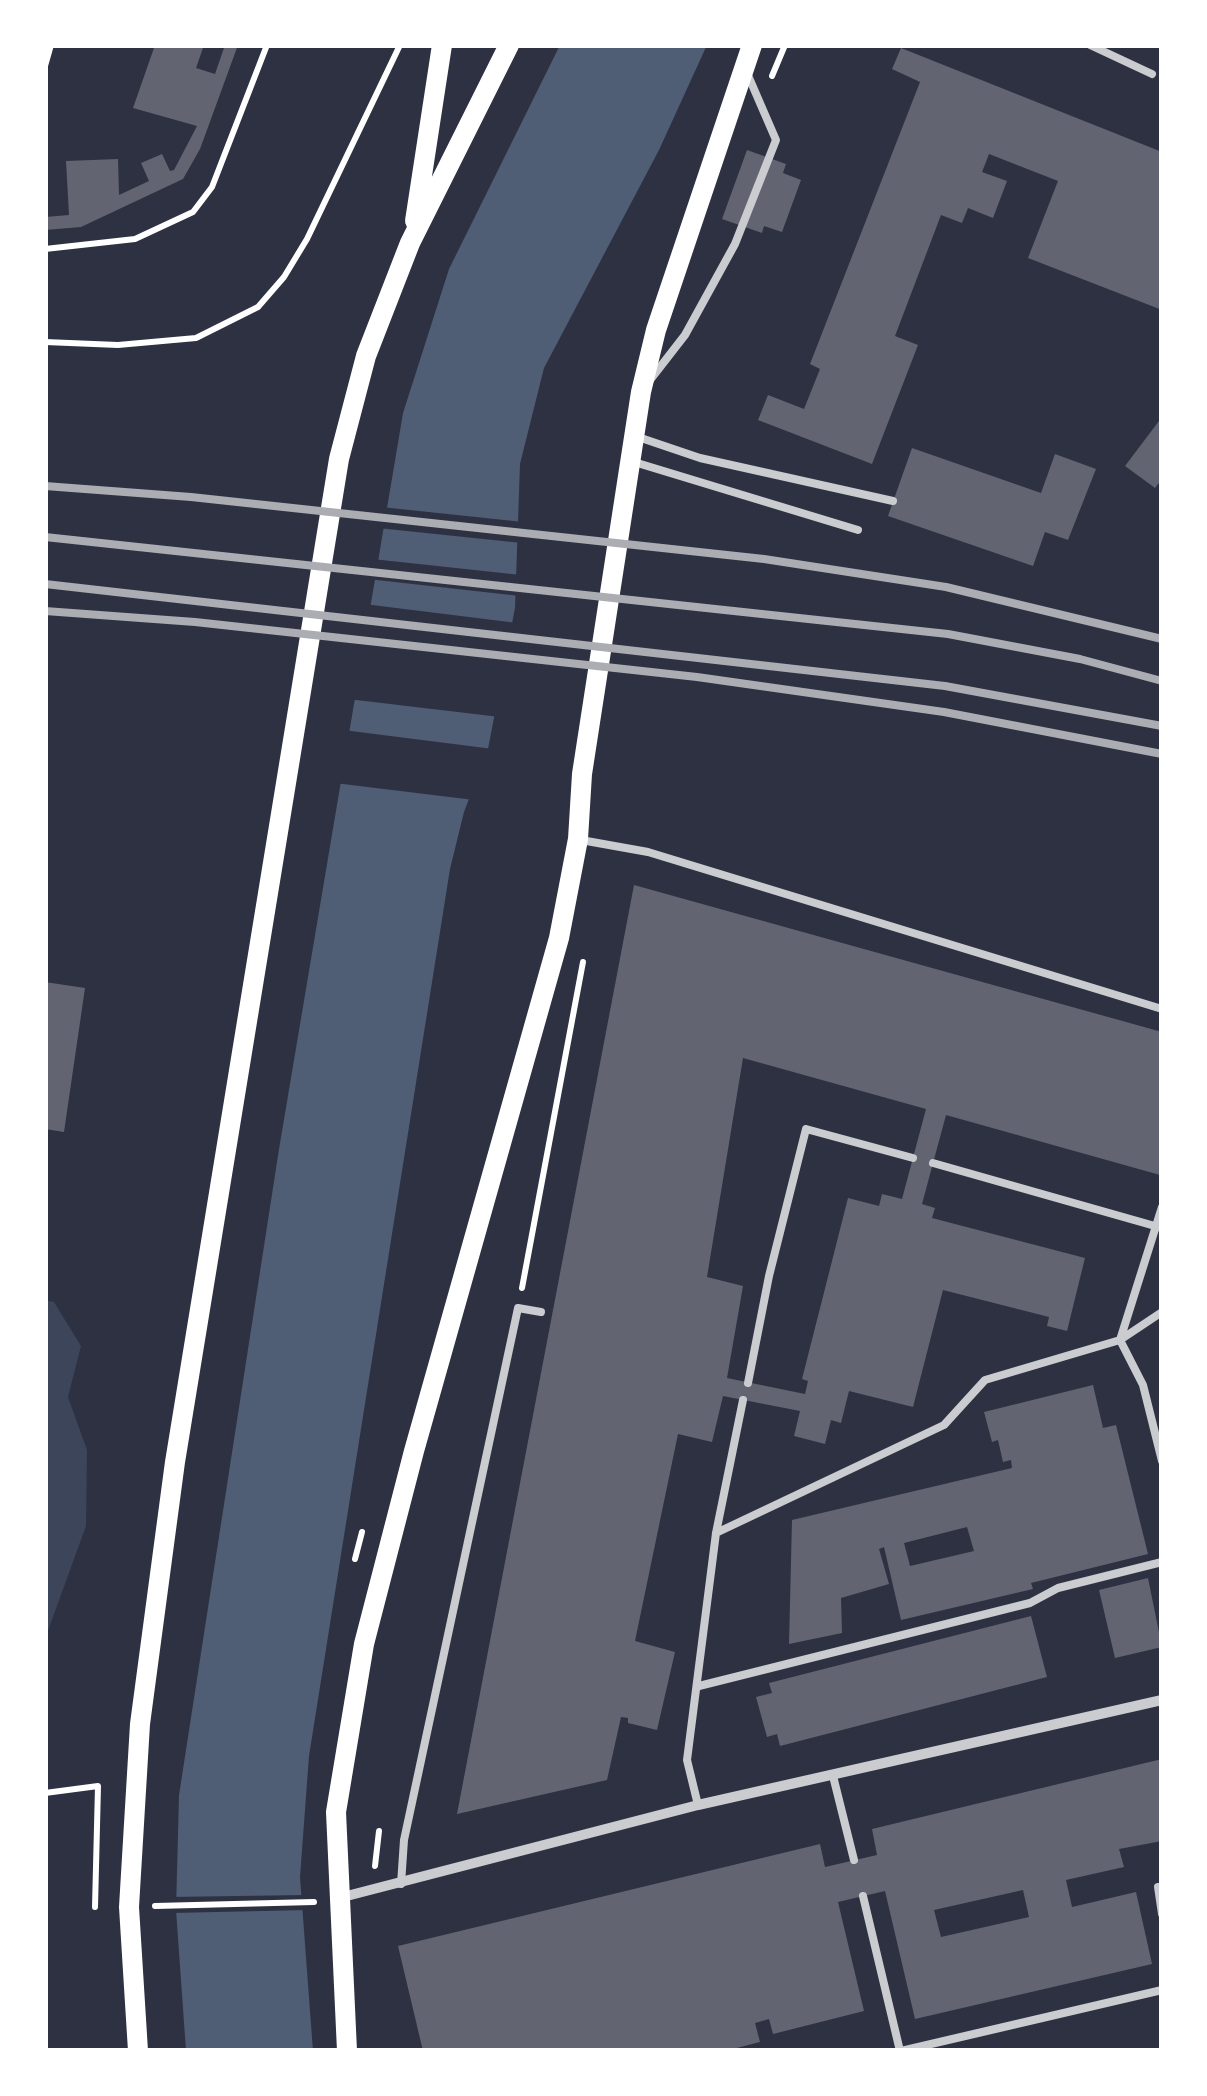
<!DOCTYPE html>
<html>
<head>
<meta charset="utf-8">
<style>
  body { margin:0 }
  #map { position:relative; width:1207px; height:2096px; overflow:hidden; background:#2d3142; font-family:Manrope,sans-serif }
  canvas { display:block }
  .frame { position:absolute; inset:0; border:48px solid #fff; pointer-events:none }
</style>
</head>
<body>
<div id="map">
<canvas width="1207" height="2096"></canvas>
<div class="frame"></div>
</div>
<script>
const g = document.querySelector('canvas').getContext('2d');
g.lineJoin = 'round';
function fill(path, color) { g.fillStyle = color; g.fill(path, 'evenodd'); }
const poly = rows => new Path2D(rows.map(r => 'M' + r).join(''));
function strokePath(path, color, width, dash) { g.strokeStyle = color; g.lineWidth = width; g.lineCap = dash ? 'butt' : 'round'; g.setLineDash(dash || []); g.stroke(path); }
fill(poly([
  [45,1300,54,1302,81,1346,68,1397,87,1450,86,1526,45,1639]
]), '#3c4559');
fill(poly([
  [560,45,707,45,659,150,544,368,520,464,515,608,488,749,464,812,450,869,309,1756,300,1877,313,2051,186,2051,176,1910,179,1795,279,1149,403,413,449,269]
]), '#4f5d75');
fill(poly([
  [381,507,523,522,522,543,378,528],
  [372,559,521,575,520,596,368,579],
  [364,604,517,623,500,717,348,699],
  [343,730,493,749,474,800,335,783],
  [306,1895,307,1910,171,1913,171,1897]
]), '#2d3142');
fill(poly([
  [155,45,204,45,196,68,215,74,225,45,238,45,200,149,183,179,81,227,45,230,45,217,69,215,66,161,118,159,119,195,149,181,141,163,162,154,170,171,174,170,197,126,133,108],
  [901,48,1162,152,1162,310,1028,258,1058,181,989,154,982,172,1007,181,993,218,968,208,962,223,941,215,895,336,918,345,872,464,758,420,768,395,804,409,820,369,810,364,920,82,892,69],
  [747,150,786,164,783,173,801,180,782,232,764,226,762,233,722,219],
  [1162,417,1162,479,1155,488,1125,466],
  [912,448,1041,493,1055,454,1096,469,1068,540,1045,532,1033,566,888,516],
  [634,885,1162,1032,1162,1166,1160,1175,946,1115,922,1204,935,1208,932,1218,1085,1258,1067,1331,1047,1326,1049,1317,943,1290,913,1407,849,1391,841,1423,831,1420,825,1444,794,1436,800,1411,723,1396,712,1442,678,1434,635,1641,675,1652,657,1730,628,1723,628,1718,621,1717,607,1780,457,1814],
  [743,1058,926,1109,902,1199,882,1194,879,1206,848,1198,802,1379,808,1381,805,1394,727,1378,743,1286,707,1277],
  [45,982,85,988,64,1132,45,1129],
  [1093,1385,1103,1428,1116,1425,1148,1554,1031,1583,1033,1589,901,1620,884,1547,879,1549,889,1584,841,1598,842,1633,789,1644,792,1520,1012,1468,1011,1460,1003,1462,998,1440,992,1442,984,1412],
  [967,1527,974,1551,910,1566,904,1543],
  [1148,1578,1162,1647,1115,1658,1099,1590],
  [1031,1616,1047,1677,780,1746,777,1734,767,1737,756,1697,772,1693,769,1683],
  [1162,1759,1162,1841,1119,1849,1124,1867,1066,1880,1072,1907,1136,1892,1152,1964,915,2019,885,1891,838,1902,864,2011,773,2034,769,2019,755,2023,760,2042,725,2051,423,2051,398,1946,820,1844,825,1867,877,1855,872,1829],
  [1023,1890,1029,1917,941,1937,934,1910]
]), '#626471');
strokePath(poly([
  [45,66,51,45],
  [772,76,785,45],
  [45,249,135,239,193,212,212,187,267,45],
  [45,342,118,345,196,338,258,307,284,277,307,239,400,45],
  [522,1288,583,962],
  [355,1559,362,1532],
  [45,1793,98,1786,95,1907],
  [375,1866,379,1831],
  [155,1906,314,1902]
]), '#fff', 6);
strokePath(poly([
  [1090,45,1152,74],
  [650,380,685,335,735,244,776,140,747,73],
  [638,437,700,458,893,501],
  [634,462,858,530],
  [581,840,648,852,1162,1009],
  [933,1163,1162,1228],
  [1162,1207,1120,1340,1143,1385,1162,1461],
  [748,1383,769,1276,806,1129,913,1158],
  [716,1533,944,1425,985,1380,1120,1340,1162,1312],
  [699,1686,1030,1603,1058,1588,1162,1562],
  [833,1776,854,1860],
  [698,1805,687,1760,716,1533,743,1400],
  [401,1884,404,1840,518,1308,541,1312],
  [1158,1887,1162,1914],
  [863,1896,900,2051],
  [901,2051,1162,1990]
]), '#caccd0', 8);
strokePath(poly([
  [339,1898,698,1805,1162,1700]
]), '#caccd0', 10);
strokePath(poly([
  [415,221,442,45],
  [138,2051,129,1907,140,1724,175,1462,339,459,366,356,410,243,509,45],
  [347,2051,336,1812,364,1644,414,1451,559,938,578,839,582,774,641,392,656,330,752,45]
]), '#fff', 20);
strokePath(poly([
  [45,486,191,497,764,559,946,587,1162,639],
  [45,537,948,634,1080,659,1162,681],
  [45,584,945,686,1162,726],
  [45,611,195,622,697,677,944,712,1162,754]
]), '#abadb3', 8);
</script>
</body>
</html>
